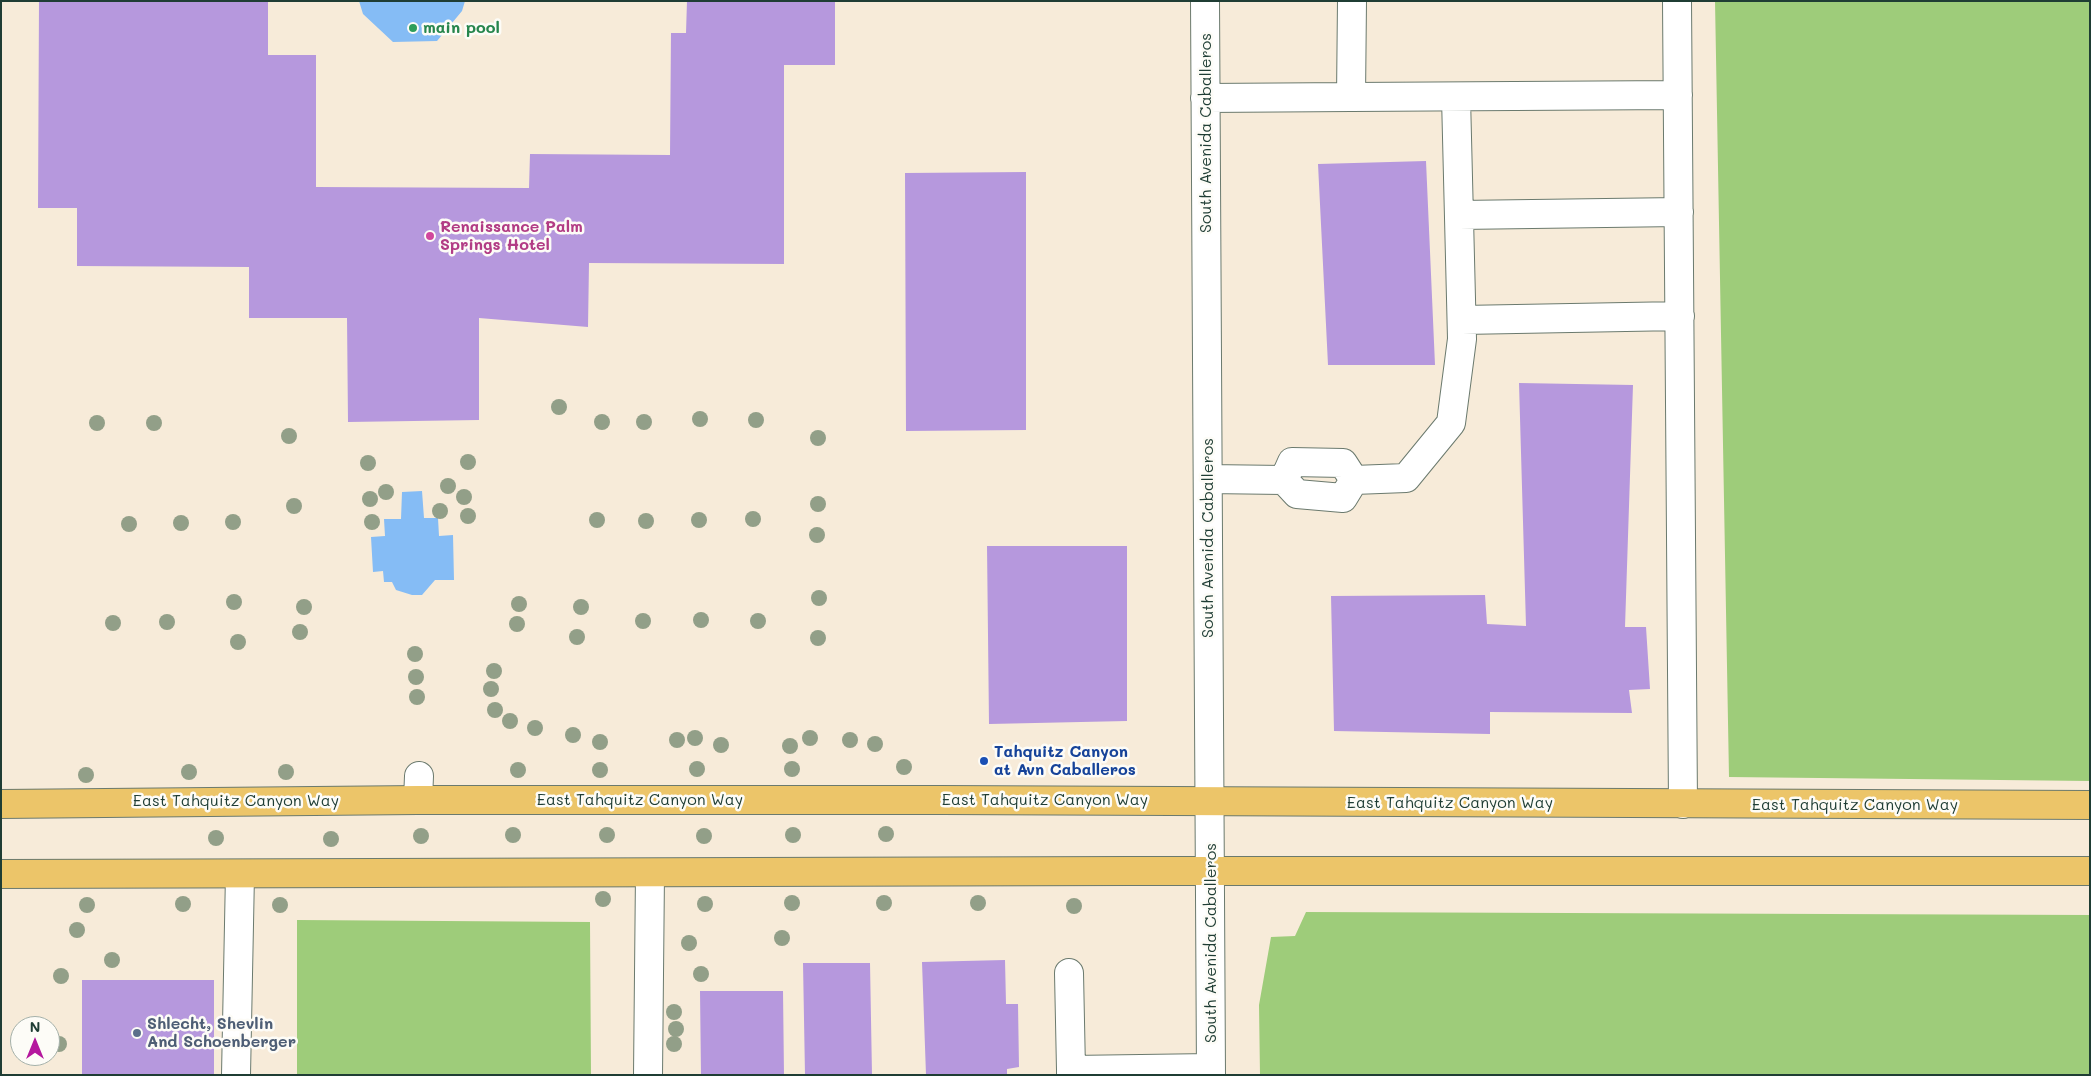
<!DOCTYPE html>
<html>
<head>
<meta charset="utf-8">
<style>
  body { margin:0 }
  #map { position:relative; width:2091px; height:1076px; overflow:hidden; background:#f7ebd9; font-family:Mali,sans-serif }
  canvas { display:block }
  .frame { position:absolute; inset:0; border:2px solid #1f3d34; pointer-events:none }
  .north { position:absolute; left:10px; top:1016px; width:50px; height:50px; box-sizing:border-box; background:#fdfcf7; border:1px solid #a4b0a9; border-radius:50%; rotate:0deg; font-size:14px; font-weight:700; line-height:20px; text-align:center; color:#1f3d34 }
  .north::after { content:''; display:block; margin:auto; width:18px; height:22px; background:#b5179e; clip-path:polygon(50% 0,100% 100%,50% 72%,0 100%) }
</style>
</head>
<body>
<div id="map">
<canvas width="2091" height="1076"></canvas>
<div class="frame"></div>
<div class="north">N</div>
</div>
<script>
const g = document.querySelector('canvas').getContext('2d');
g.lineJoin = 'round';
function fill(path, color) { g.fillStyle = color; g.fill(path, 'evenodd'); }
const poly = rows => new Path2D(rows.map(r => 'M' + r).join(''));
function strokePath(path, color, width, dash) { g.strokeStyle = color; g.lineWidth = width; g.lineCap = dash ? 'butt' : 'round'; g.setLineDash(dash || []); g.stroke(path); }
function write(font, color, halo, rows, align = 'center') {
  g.font = font + ' Mali,sans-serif'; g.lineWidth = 5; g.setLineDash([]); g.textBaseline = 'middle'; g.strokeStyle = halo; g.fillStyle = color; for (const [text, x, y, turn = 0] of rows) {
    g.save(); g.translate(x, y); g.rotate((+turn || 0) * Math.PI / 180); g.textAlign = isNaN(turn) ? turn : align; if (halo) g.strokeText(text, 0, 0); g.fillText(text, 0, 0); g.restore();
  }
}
fill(poly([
  [1715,1,2090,1,2090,781,1729,777],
  [1306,912,2090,915,2090,1075,1260,1075,1259,1005,1271,937,1295,936],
  [297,920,590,922,591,1075,297,1075]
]), '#9ecc7a');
fill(poly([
  [359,1,465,1,462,11,437,41,393,42,363,14],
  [422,491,424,518,438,518,439,536,453,535,454,580,435,580,422,595,412,595,396,590,392,582,384,582,383,571,373,572,371,537,385,536,384,519,401,519,402,492]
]), '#85bcf5');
fill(poly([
  [39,1,268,1,268,55,316,55,316,187,529,188,530,154,670,155,671,33,686,33,687,1,835,1,835,65,784,65,784,264,589,263,588,327,479,318,479,420,348,422,347,318,249,318,249,267,77,266,77,208,38,208],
  [1426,161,1435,365,1328,365,1318,164],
  [1026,172,1026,430,906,431,905,173],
  [1519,383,1633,385,1625,627,1646,627,1650,689,1629,690,1632,713,1490,712,1490,734,1334,731,1331,596,1485,595,1487,624,1526,626],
  [987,546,1127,546,1127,721,989,724],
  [1005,960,1006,1004,1018,1004,1019,1067,1007,1069,1007,1075,926,1075,922,962],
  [803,963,870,963,872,1075,805,1075],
  [82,980,214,980,214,1075,82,1075],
  [700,991,783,991,784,1075,701,1075]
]), '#b698dd');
const minor = poly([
  [1205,1,1211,1075],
  [1677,1,1683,804],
  [1351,97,1678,95],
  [1205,98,1351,97,1352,1],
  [1459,215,1679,212],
  [1462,320,1680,316],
  [1208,479,1284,480,1297,494,1343,498,1354,480,1343,463,1292,462,1284,480],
  [1354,480,1406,478,1451,423,1462,339,1456,97],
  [418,800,419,776],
  [1069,973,1071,1070],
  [236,1075,240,874],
  [648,1075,650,873],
  [1071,1075,1071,1070,1211,1068]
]);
const major = poly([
  [1,804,418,800,942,800,2090,805],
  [1,874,1126,871,2090,871]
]);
strokePath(minor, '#6b7a6e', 30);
strokePath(major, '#6b7a6e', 30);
strokePath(minor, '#fff', 28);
strokePath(major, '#ecc569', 28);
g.fillStyle = '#929f88';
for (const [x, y] of [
  [559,407],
  [700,419],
  [756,420],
  [602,422],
  [644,422],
  [97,423],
  [154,423],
  [289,436],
  [818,438],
  [468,462],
  [368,463],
  [448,486],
  [386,492],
  [464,497],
  [370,499],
  [818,504],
  [294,506],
  [440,511],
  [468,516],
  [753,519],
  [597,520],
  [699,520],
  [646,521],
  [233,522],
  [372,522],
  [181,523],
  [129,524],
  [817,535],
  [819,598],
  [234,602],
  [519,604],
  [304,607],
  [581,607],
  [701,620],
  [643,621],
  [758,621],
  [167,622],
  [113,623],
  [517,624],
  [300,632],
  [577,637],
  [818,638],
  [238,642],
  [415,654],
  [494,671],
  [416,677],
  [491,689],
  [417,697],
  [495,710],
  [510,721],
  [535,728],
  [573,735],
  [695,738],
  [810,738],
  [677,740],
  [850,740],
  [600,742],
  [875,744],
  [721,745],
  [790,746],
  [904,767],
  [697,769],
  [792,769],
  [518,770],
  [600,770],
  [189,772],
  [286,772],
  [86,775],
  [886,834],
  [513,835],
  [607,835],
  [793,835],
  [421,836],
  [704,836],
  [216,838],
  [331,839],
  [603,899],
  [792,903],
  [884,903],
  [978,903],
  [183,904],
  [705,904],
  [87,905],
  [280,905],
  [1074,906],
  [77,930],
  [782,938],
  [689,943],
  [112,960],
  [701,974],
  [61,976],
  [674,1012],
  [676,1029],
  [59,1044],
  [674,1044]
]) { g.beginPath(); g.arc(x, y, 8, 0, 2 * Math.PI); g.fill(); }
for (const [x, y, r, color] of [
  [413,28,5,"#2e9e5b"],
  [430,236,5,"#d1479c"],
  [984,761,5,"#1a4fb4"],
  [137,1033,5,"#5c6f8a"]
]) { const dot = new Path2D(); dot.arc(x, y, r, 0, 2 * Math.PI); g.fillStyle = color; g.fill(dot); strokePath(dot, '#fdfcf7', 2); }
write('bold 16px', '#27864d', '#fdfcf7', [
  ["main pool",423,28]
], 'left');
write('16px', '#1f3d34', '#fdfcf7', [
  ["South Avenida Caballeros",1206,133,-90],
  ["South Avenida Caballeros",1208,538,-90],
  ["East Tahquitz Canyon Way",640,800],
  ["East Tahquitz Canyon Way",1045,800],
  ["East Tahquitz Canyon Way",236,801],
  ["East Tahquitz Canyon Way",1450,803],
  ["East Tahquitz Canyon Way",1855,805],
  ["South Avenida Caballeros",1211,943,-90]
]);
write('bold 16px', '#b23c85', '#fdfcf7', [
  ["Renaissance Palm",440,227],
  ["Springs Hotel",440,245]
], 'left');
write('bold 16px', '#164399', '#fdfcf7', [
  ["Tahquitz Canyon",994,752],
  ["at Avn Caballeros",994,770]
], 'left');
write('bold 16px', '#4e5e75', '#fdfcf7', [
  ["Shlecht, Shevlin",147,1024],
  ["And Schoenberger",147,1042]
], 'left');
</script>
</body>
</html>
